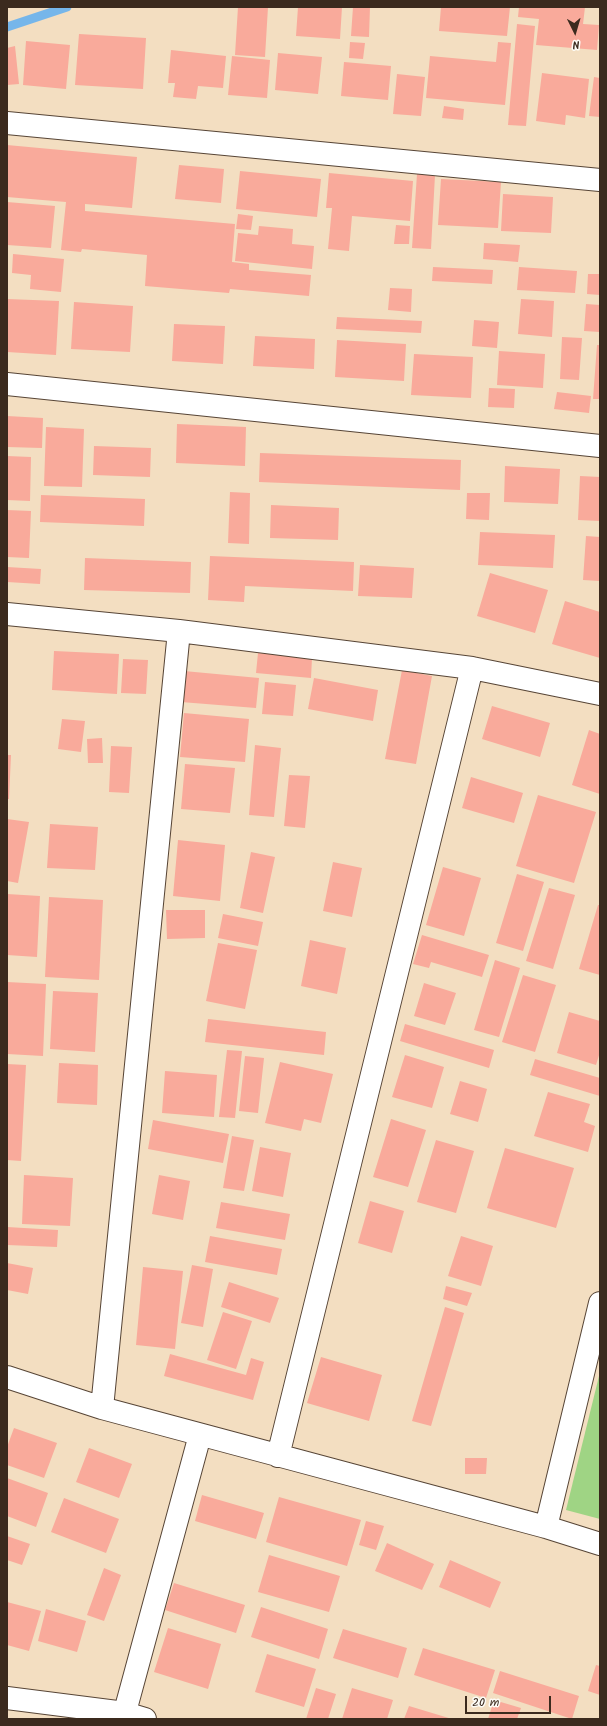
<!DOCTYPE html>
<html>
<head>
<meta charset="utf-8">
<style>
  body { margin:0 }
  #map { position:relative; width:607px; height:1726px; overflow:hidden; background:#f3dec1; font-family:Kalam,sans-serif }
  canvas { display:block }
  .frame { position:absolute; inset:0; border:8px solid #3b2a1e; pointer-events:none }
  .north { position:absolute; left:555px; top:12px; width:40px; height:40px; -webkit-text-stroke:3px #fdfcf7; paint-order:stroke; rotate:175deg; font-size:11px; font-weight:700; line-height:16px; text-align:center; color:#3b2a1e }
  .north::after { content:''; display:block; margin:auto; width:14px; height:18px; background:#3b2a1e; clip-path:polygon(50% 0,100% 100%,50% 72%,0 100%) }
  .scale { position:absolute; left:465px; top:1696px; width:86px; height:18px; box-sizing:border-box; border:2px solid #3b2a1e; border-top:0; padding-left:5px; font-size:12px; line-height:14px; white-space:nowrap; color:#3b2a1e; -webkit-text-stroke:3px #fdfcf7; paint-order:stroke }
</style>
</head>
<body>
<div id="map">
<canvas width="607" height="1726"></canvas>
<div class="frame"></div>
<div class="north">N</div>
<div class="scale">20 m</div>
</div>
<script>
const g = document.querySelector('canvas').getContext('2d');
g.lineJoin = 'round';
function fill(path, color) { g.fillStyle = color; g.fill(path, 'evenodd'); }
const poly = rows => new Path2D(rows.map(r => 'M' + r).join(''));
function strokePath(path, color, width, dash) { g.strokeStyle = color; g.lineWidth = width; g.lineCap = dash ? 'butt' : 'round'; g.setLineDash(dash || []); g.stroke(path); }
fill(poly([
  [600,1372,600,1519,566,1510]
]), '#9fd484');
strokePath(poly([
  [7,27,67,7]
]), '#76b6ea', 9);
fill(poly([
  [238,7,268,7,265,57,235,55],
  [298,7,342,7,340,39,296,36],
  [353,7,370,7,369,37,351,36],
  [441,7,510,7,507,36,439,31],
  [519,7,585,7,583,24,599,25,597,50,536,45,539,19,518,17],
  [517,24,535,26,526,126,508,125],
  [79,34,146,38,143,89,75,85],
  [26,41,70,45,66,89,23,85],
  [350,42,365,43,363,59,349,58],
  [498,42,511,43,505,105,426,98,430,56,496,62],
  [15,46,19,84,7,85,7,48],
  [171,50,226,56,223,88,198,86,196,99,173,97,175,83,168,83],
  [278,53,322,57,318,94,275,90],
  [232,56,270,60,267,98,228,95],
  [344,62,391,66,388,100,341,96],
  [542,73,589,79,585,118,566,115,565,125,536,121],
  [397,74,425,77,421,116,393,114],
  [594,77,600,78,600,117,589,116],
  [444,106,464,109,463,120,442,118],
  [7,145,137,157,132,208,85,204,85,211,235,224,232,262,249,264,249,270,311,275,309,296,230,289,229,293,145,286,147,255,82,249,81,252,61,250,66,202,7,197],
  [179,165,224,169,221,203,175,199],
  [240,171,321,179,317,217,236,209],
  [329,173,413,181,410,221,352,216,349,251,328,249,332,208,326,208],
  [417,174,435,175,431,249,412,248],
  [441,179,501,182,498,228,438,225],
  [503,194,553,197,551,233,501,231],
  [7,202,55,206,51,248,7,245],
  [238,214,253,216,251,230,236,229],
  [396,225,410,226,409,244,394,244],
  [259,226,293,229,292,244,314,246,312,269,235,261,238,233,258,235],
  [484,243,520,245,518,262,483,259],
  [13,254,64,259,61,292,30,289,31,275,12,273],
  [433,267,493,270,492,284,432,281],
  [519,267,577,271,575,293,517,290],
  [588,274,600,274,600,295,587,294],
  [390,288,412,289,411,312,388,310],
  [7,299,59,301,56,355,7,352],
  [521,299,554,301,552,337,518,334],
  [74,302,133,306,130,352,71,349],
  [586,304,600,305,600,332,584,331],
  [337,317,422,321,421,333,336,329],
  [474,320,499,322,497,348,472,346],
  [174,324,225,326,223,364,172,361],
  [255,336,315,339,314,369,253,366],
  [562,337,582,338,579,380,560,379],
  [337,340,406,344,404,381,335,377],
  [597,345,600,345,600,399,593,399],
  [499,351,545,354,543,388,497,385],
  [414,354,473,357,471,398,411,395],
  [489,388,515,389,514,408,488,407],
  [557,392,591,396,589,413,554,409],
  [7,416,43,418,42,448,7,447],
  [177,424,246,427,245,466,176,463],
  [46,427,84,429,82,487,44,486],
  [94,446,151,448,150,477,93,475],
  [260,453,461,460,460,490,259,482],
  [7,456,31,457,30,501,7,500],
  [505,466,560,469,558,504,504,502],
  [580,476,600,477,600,521,578,520],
  [230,492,250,493,249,544,228,543],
  [467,493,490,493,489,520,466,519],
  [41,495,145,499,144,526,40,522],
  [271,505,339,508,338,540,270,538],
  [7,510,31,511,29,558,7,557],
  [480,532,555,535,553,568,478,565],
  [586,536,600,537,600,581,583,580],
  [210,556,354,562,353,591,245,586,244,602,208,600],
  [85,558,191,562,190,593,84,590],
  [360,565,414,568,412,598,358,596],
  [7,567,41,569,40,584,7,582],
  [490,573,548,590,535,633,477,616],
  [565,601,600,612,600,658,552,644],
  [54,651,119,654,117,694,52,690],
  [258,653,312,658,311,678,256,673],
  [123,659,148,660,146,694,121,693],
  [402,670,432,676,416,764,385,759],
  [184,671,259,678,256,708,181,702],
  [314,678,378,690,373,721,308,709],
  [265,682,296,685,293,716,262,714],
  [492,706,550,723,540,757,482,739],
  [184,713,249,719,245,762,180,757],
  [62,719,85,721,81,752,58,749],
  [589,730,600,734,600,794,572,785],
  [102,738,103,763,88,763,87,739],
  [255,745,281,748,274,817,249,815],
  [111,746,132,747,129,793,109,792],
  [7,755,11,755,9,799,7,799],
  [185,764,235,768,230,813,181,809],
  [289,775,310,776,305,828,284,826],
  [471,777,523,793,514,823,462,808],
  [538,795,596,812,574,883,516,866],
  [7,819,29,822,18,883,7,881],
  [50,824,98,827,95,870,47,868],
  [178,840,225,845,220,901,173,896],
  [251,852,275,857,263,913,240,908],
  [333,862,362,868,352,917,323,911],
  [443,867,481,878,464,936,426,925],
  [517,874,544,882,523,951,496,943],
  [549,888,575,895,553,969,526,961],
  [7,894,40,896,37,957,7,955],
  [49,897,103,900,99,980,45,977],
  [598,905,600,905,600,975,579,969],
  [166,910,205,910,205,938,167,939],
  [223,914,263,922,258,946,218,938],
  [422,935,489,955,482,977,431,962,429,968,413,964],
  [310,940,346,948,337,994,301,986],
  [218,943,257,950,245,1009,206,1001],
  [495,960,520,968,499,1037,474,1030],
  [523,975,556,985,535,1052,502,1042],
  [7,982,46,984,43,1056,7,1054],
  [424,983,456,993,445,1025,414,1016],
  [53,991,98,993,95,1052,50,1049],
  [569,1012,600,1021,600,1052,596,1065,557,1053],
  [208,1019,326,1032,324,1055,205,1042],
  [405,1024,494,1050,489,1068,400,1041],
  [227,1050,242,1051,235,1118,219,1117],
  [405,1055,444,1067,432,1108,392,1097],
  [245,1056,264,1058,258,1113,239,1111],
  [535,1059,600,1078,600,1096,530,1075],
  [280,1062,333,1074,321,1123,304,1119,301,1131,265,1123],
  [59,1063,98,1065,97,1105,57,1103],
  [7,1064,26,1065,21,1161,7,1160],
  [165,1071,217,1075,214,1117,162,1113],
  [460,1081,487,1089,478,1122,450,1114],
  [548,1092,590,1104,584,1122,595,1126,588,1152,534,1136],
  [391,1119,426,1130,408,1187,373,1177],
  [153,1120,229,1134,223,1163,148,1149],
  [232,1136,254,1140,244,1191,223,1188],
  [436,1140,474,1151,456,1213,417,1202],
  [260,1147,291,1153,283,1197,252,1191],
  [505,1148,574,1168,556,1228,487,1208],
  [24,1175,73,1178,70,1226,22,1224],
  [159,1175,190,1181,183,1220,152,1214],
  [370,1201,404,1211,392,1253,358,1243],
  [221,1202,290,1214,285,1240,216,1228],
  [7,1227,58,1230,57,1247,7,1245],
  [210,1236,282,1249,277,1275,205,1262],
  [461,1236,493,1246,481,1286,448,1276],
  [7,1263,33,1268,28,1294,7,1290],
  [192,1265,213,1269,203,1327,181,1323],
  [143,1267,183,1271,175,1349,136,1345],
  [229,1282,279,1298,270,1323,221,1307],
  [446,1286,472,1293,467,1306,443,1299],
  [445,1307,464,1313,431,1426,412,1421],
  [223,1312,252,1321,236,1369,207,1360],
  [170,1354,246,1375,251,1358,264,1362,253,1400,164,1376],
  [321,1357,382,1375,369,1421,307,1403],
  [14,1428,57,1443,44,1478,7,1465,7,1447],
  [89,1448,132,1464,119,1498,76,1482],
  [465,1458,487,1458,486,1474,465,1474],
  [7,1478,48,1493,36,1527,7,1516],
  [202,1495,264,1513,256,1539,195,1521],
  [279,1497,361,1520,347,1566,266,1542],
  [64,1498,119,1519,106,1553,51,1532],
  [366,1521,384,1526,376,1550,359,1545],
  [7,1536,30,1544,22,1565,7,1560],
  [387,1543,434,1564,422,1590,375,1571],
  [269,1555,340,1576,329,1612,258,1592],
  [450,1560,501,1582,490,1608,439,1587],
  [104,1568,121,1575,104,1621,87,1615],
  [174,1583,245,1605,236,1633,165,1610],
  [7,1602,41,1611,29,1651,7,1645],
  [261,1607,328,1629,319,1659,251,1637],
  [46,1609,86,1621,77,1652,38,1641],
  [168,1628,221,1644,208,1689,154,1672],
  [343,1629,407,1648,398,1678,333,1658],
  [423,1648,495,1670,486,1698,414,1675],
  [267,1654,316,1669,304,1707,255,1692],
  [596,1665,600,1666,600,1695,588,1691],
  [500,1671,579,1696,572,1719,493,1693],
  [316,1688,336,1694,328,1719,306,1719],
  [352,1688,393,1700,387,1719,342,1719],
  [494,1700,521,1708,517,1719,488,1719],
  [409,1706,452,1719,404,1719]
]), '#f9aa9b');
const minor = poly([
  [7,123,600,180],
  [7,384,600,446],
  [7,614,179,631,472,668,600,694],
  [7,1377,102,1408,546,1527,600,1544],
  [102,1408,179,631],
  [278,1456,472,668],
  [546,1527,600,1303],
  [7,1698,125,1713,145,1719],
  [123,1719,200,1435]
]);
strokePath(minor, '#574536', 24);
strokePath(minor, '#fff', 22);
</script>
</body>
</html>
